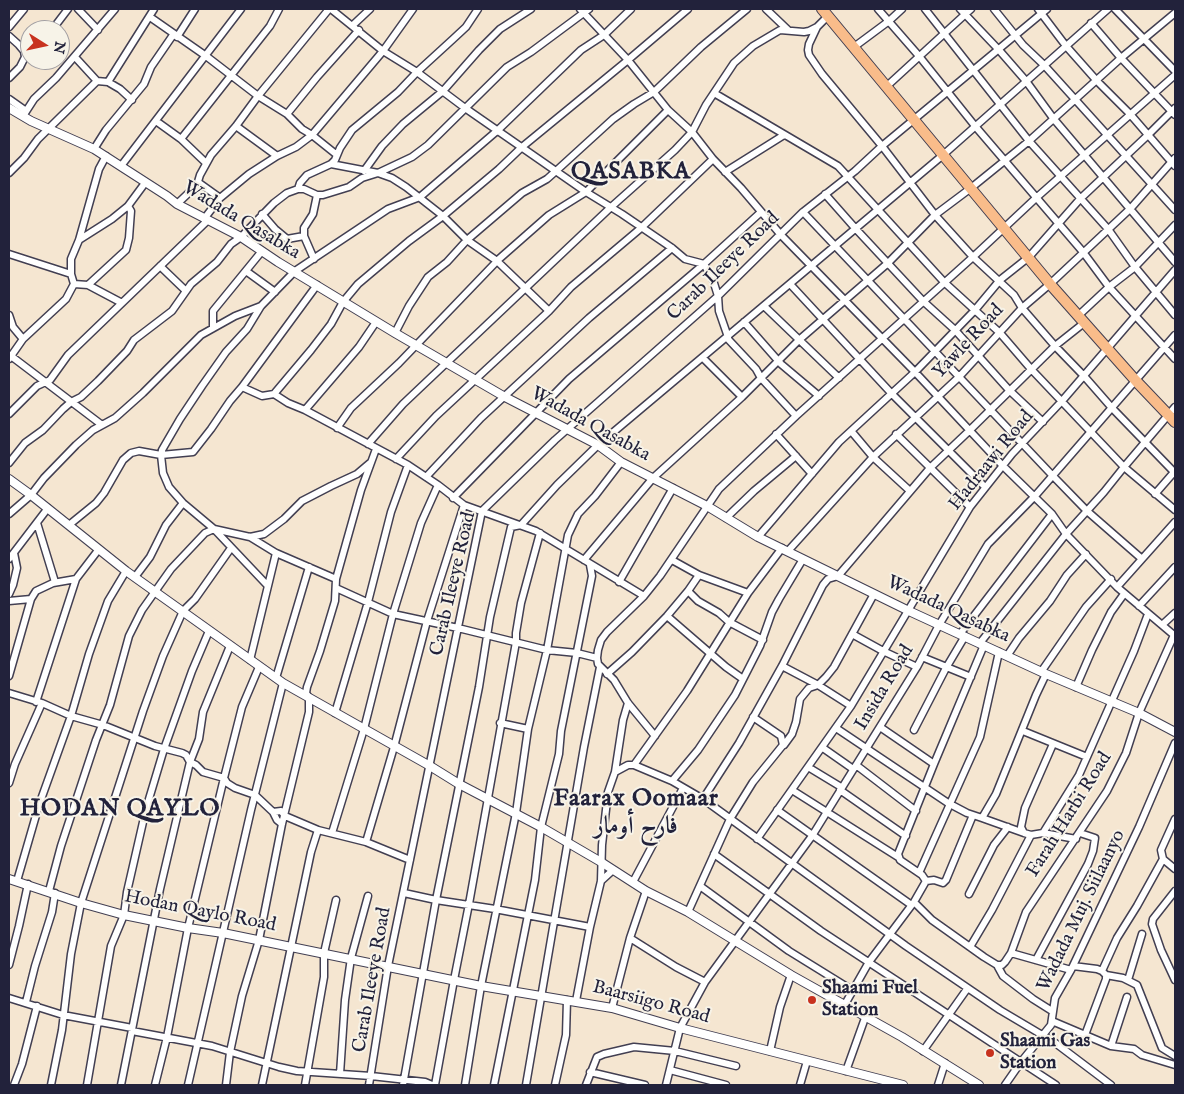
<!DOCTYPE html>
<html>
<head>
<meta charset="utf-8">
<style>
  body { margin:0 }
  #map { position:relative; width:1184px; height:1094px; overflow:hidden; background:#f5e6d1; font-family:"IM FELL English",serif }
  canvas { display:block }
  .frame { position:absolute; inset:0; border:10px solid #22223b; pointer-events:none }
  .north { position:absolute; left:20px; top:20px; width:50px; height:50px; box-sizing:border-box; background:#f7f3e8; border:1px solid #a29fa3; border-radius:50%; rotate:100deg; font-size:14px; font-weight:700; line-height:20px; text-align:center; color:#22223b }
  .north::after { content:''; display:block; margin:auto; width:18px; height:22px; background:#c8321e; clip-path:polygon(50% 0,100% 100%,50% 72%,0 100%) }
</style>
</head>
<body>
<div id="map">
<canvas width="1184" height="1094"></canvas>
<div class="frame"></div>
<div class="north">N</div>
</div>
<script>
const g = document.querySelector('canvas').getContext('2d');
g.lineJoin = 'round';
const poly = rows => new Path2D(rows.map(r => 'M' + r).join(''));
function strokePath(path, color, width, dash) { g.strokeStyle = color; g.lineWidth = width; g.lineCap = dash ? 'butt' : 'round'; g.setLineDash(dash || []); g.stroke(path); }
function write(font, color, halo, rows, align = 'center') {
  g.font = font + ' "IM FELL English",Amiri,serif'; g.lineWidth = 4; g.setLineDash([]); g.textBaseline = 'middle'; g.strokeStyle = halo; g.fillStyle = color; for (const [text, x, y, turn = 0] of rows) {
    g.save(); g.translate(x, y); g.rotate((+turn || 0) * Math.PI / 180); g.textAlign = isNaN(turn) ? turn : align; if (halo) g.strokeText(text, 0, 0); g.fillText(text, 0, 0); g.restore();
  }
}
const minor = poly([
  [78,9,98,30],
  [331,9,383,51,417,72,465,108,586,192,622,214,672,248,685,259,704,264,713,280,718,296,719,311,728,337],
  [580,9,628,60,668,110,692,132,713,159,741,188,781,235,915,372,1003,466,1052,514,1066,534,1117,587,1175,636],
  [766,9,788,30],
  [878,9,919,56,975,126,1083,252,1109,287,1175,359],
  [925,9,1029,141,1108,229,1135,267,1175,315],
  [960,9,999,50,1026,81,1053,118,1175,262],
  [994,9,1023,45,1044,65,1175,210],
  [1038,9,1066,46,1097,81,1130,114,1175,166],
  [1115,9,1175,71],
  [150,17,206,56,258,96,287,114,317,77,359,30],
  [1091,23,1121,58,1175,115],
  [353,25,370,9],
  [9,27,24,9],
  [817,27,809,44,808,50,809,55,822,74,882,146,935,215,973,257,1014,295,1022,308,1055,346,1084,376,1112,408,1174,472],
  [52,30,68,9],
  [9,36,19,45,24,51,25,57,20,67,9,78],
  [177,37,195,9],
  [854,47,889,21,902,9],
  [75,57,97,81,108,82,120,89,132,100],
  [108,82,154,9],
  [887,86,971,9],
  [714,93,838,166,944,282,1000,333,1031,369,1124,467,1175,510],
  [9,99,26,111],
  [287,114,302,129,312,135,383,51,413,9],
  [23,116,34,99,56,78,115,9],
  [156,121,181,139,205,162],
  [236,126,277,156],
  [181,139,270,26,279,9],
  [94,149,106,130,144,84,151,67,173,35],
  [331,164,378,173,412,157,428,145,507,67,531,52,589,9],
  [121,166,241,9],
  [364,171,382,146,403,124,443,91,479,50,500,29,531,9],
  [725,172,784,135],
  [9,173,24,158,38,139,97,81],
  [199,183,220,198],
  [298,189,300,183,307,175,331,164,335,160,340,148,352,130,398,92,417,72,452,40,466,27,478,9],
  [825,194,855,228,923,301,955,330,1009,390,1043,422],
  [177,204,197,185,200,175,211,155,236,126,258,96,329,9],
  [803,212,1052,475,1087,511,1142,559],
  [262,214,275,229,287,239,304,236],
  [204,219,220,198,249,174,277,156,296,147,312,135,337,155],
  [79,240,112,219,128,206,145,183],
  [9,254,71,274],
  [314,259,304,236,304,228,313,214,317,195],
  [160,266,186,291],
  [246,271,275,292],
  [74,284,71,274,71,259,79,240,99,169,106,156],
  [790,284,892,394,985,487],
  [88,285,126,250,129,238,131,211,128,206],
  [764,306,839,378],
  [9,315,13,327,23,339],
  [1079,315,1109,287,1135,267,1175,225],
  [744,322,781,364,819,396],
  [213,328,213,311,262,251],
  [395,333,409,306,428,277,447,262,467,240,522,193,547,179,556,171,613,119,634,104,654,92,701,47,747,9],
  [727,338,756,369,761,378,796,416],
  [11,356,102,425],
  [703,358,742,397],
  [9,359,23,339,66,299,74,284,88,285,122,303],
  [242,387,317,285],
  [305,410,359,347,376,322],
  [9,414,37,386,50,380,68,355,207,221],
  [337,428,351,408,399,363,499,259,549,215,586,192,668,110],
  [852,432,873,457,910,491],
  [776,434,812,474],
  [896,434,970,507],
  [368,444,403,404,610,208,675,150,692,132,706,105,734,63,753,46,780,30,804,32,809,31,817,27,828,16],
  [396,459,436,416,549,311,571,287,641,228,713,159],
  [9,463,25,443,43,430,63,409,71,402,81,397,98,381,127,351,134,340,172,311,191,284,217,262,231,244,241,237,274,203,287,193,298,189,304,189,317,195,323,195,349,187,362,178,378,173,392,178,406,187,443,216,467,240,497,261,549,311],
  [426,477,481,418,589,318,672,248],
  [1155,494,1175,471],
  [453,498,569,379,704,264,761,212],
  [9,514,31,495,44,478,76,445,93,430,115,418,143,393,201,335,235,316,261,306],
  [726,518,754,491,796,456],
  [37,523,55,582],
  [69,525,96,503,104,493,123,460,131,453,139,451,161,455,193,452,211,429,230,401,242,387,262,396,274,394],
  [250,537,276,553,336,579],
  [758,537,839,442,915,372,975,310,1000,280,1029,257,1080,199,1148,135,1175,108],
  [788,551,873,457,959,377,1022,308,1050,284,1131,208,1175,158],
  [9,559,48,508],
  [584,560,653,478,742,397,799,340,888,263,935,215,971,188,1029,141,1121,58,1175,13],
  [672,560,699,575,748,593],
  [135,577,150,557,166,525,183,503],
  [619,582,673,488],
  [267,585,214,529,183,503,169,487,163,473,161,455,162,450,180,419,202,386,226,352,247,329,261,306,295,271,388,209,420,197,498,130,581,50,604,35,631,9],
  [1117,587,1175,522],
  [336,588,393,614,458,628,547,650,577,653,597,658],
  [688,591,698,601,719,613,729,622,763,640],
  [9,594,13,585,17,568,14,553],
  [644,596,536,531,464,505,438,485,408,465,305,410,288,403,274,394,311,350,331,324,343,302,358,284,409,241,443,216,499,169,522,147,628,60,688,9],
  [9,601,31,599],
  [1139,606,1175,567],
  [667,616,726,667,743,679],
  [1162,625,1175,613],
  [852,634,883,651,917,667],
  [960,634,1052,514],
  [980,643,1066,534,1104,492,1124,467,1175,407],
  [1007,656,1019,638,1050,601,1067,575,1086,554],
  [922,657,971,677],
  [250,660,276,553],
  [782,666,818,685,851,706],
  [1041,672,1086,607,1111,579],
  [607,674,632,652,667,616,688,591,699,575],
  [9,676,31,599,36,591,53,583,76,579],
  [276,678,309,567],
  [1076,687,1092,650,1111,612,1124,594],
  [9,693,42,703,71,716,103,725,155,746,182,753,186,755,190,762,196,765,203,772,224,778,227,783,235,788,255,795,273,812,281,811,285,816,318,830,366,842,410,860],
  [36,702,76,579,99,549],
  [335,713,368,602,391,512,408,465],
  [500,723,528,729],
  [880,727,934,764],
  [836,728,948,803,967,813,982,818,996,794,1036,695,1046,674],
  [914,730,946,668,965,636],
  [1023,731,1087,757],
  [655,736,628,703,614,680,598,664,597,658,598,650,601,640,607,632,644,596,660,576,719,489,796,416,973,257,1036,198,1175,75],
  [1053,744,1025,808,1021,827,1024,833,1031,835,1043,833,1079,775,1134,651,1148,614],
  [784,745,792,734,796,722,800,699,809,688,818,685,826,677,834,667,874,594],
  [823,748,853,769],
  [634,765,687,691,748,593,782,548],
  [856,765,916,811],
  [808,767,841,787],
  [615,772,623,720,628,703],
  [672,781,698,750,735,695,760,646,772,612,779,599,803,559],
  [9,783,15,764,42,703],
  [792,790,898,857],
  [840,790,906,836],
  [703,799,739,743,782,666,823,585,828,579,838,576,930,468,969,431,1055,346,1084,323],
  [777,810,910,904],
  [273,812,277,820,282,824],
  [982,818,1024,833],
  [1175,819,1161,850,1163,859,1175,869],
  [332,833,364,729,393,614,421,523,438,485],
  [1043,833,1076,839],
  [757,839,851,706,970,507,1012,454,1062,401,1175,270],
  [366,842,394,747,427,621,464,505],
  [714,854,821,931,1056,1085],
  [919,873,980,737,999,652],
  [17,881,39,805,71,716,89,654,108,601,126,571],
  [601,881,613,870],
  [926,881,922,875,900,860,898,854,934,764,984,645],
  [633,882,683,788],
  [700,886,789,951,852,990],
  [49,891,61,846,96,740,110,705,129,636,142,610,171,569,205,533,214,529,250,537,264,534,284,519,302,501,331,486,357,474,370,463],
  [1175,891,1153,919,1152,924,1161,950,1175,980],
  [404,893,436,900,495,909,590,927],
  [969,894,994,845,1008,827],
  [914,902,932,920,984,957,997,965,1002,965,1005,962,1011,953,1026,912,1107,791,1126,753,1139,713,1174,635],
  [688,912,730,819,753,782,783,745,781,736,753,717],
  [630,938,676,967,705,982],
  [970,947,992,910,1031,835],
  [1011,953,1071,970],
  [1036,960,1088,864,1093,851,1095,838,1080,833],
  [9,965,19,926,28,884],
  [997,965,1003,976,1033,999,1052,1011],
  [1073,966,1097,969,1102,971,1106,975,1106,979,1085,1035],
  [1102,971,1117,938,1137,906,1163,859],
  [1106,975,1123,978,1137,985,1162,1048,1175,1056],
  [1128,980,1142,934],
  [9,998,63,1015,132,1028],
  [576,1001,590,927,601,881,602,845,608,792,615,772,628,765,634,765,672,781,703,799,906,946,1000,1010,1054,1042,1111,1085],
  [26,1002,35,966,52,912,55,893],
  [844,1006,869,962,914,902,926,881,934,880,943,883,946,880,973,815],
  [612,1008,630,938,646,891],
  [1052,1021,1111,1046,1134,1049,1142,1055,1175,1065],
  [132,1031,212,1046,279,1067,297,1071,371,1076,425,1082,432,1085],
  [1111,1046,1127,997],
  [770,1051,780,1007,791,975],
  [923,1051,967,989],
  [670,1070,726,1085],
  [846,1071,865,1018],
  [590,1072,645,1085],
  [340,1074,345,1000,351,958,368,896],
  [14,1085,22,1064,37,1006],
  [51,1085,62,1030,71,954,81,903,143,711,163,656,183,611,195,599,231,548],
  [87,1085,111,946,124,915,127,892,146,809,164,749,192,671,209,631],
  [121,1085,160,889,190,762,199,739,203,712,230,646],
  [155,1085,167,1037,188,928,224,778,242,707,259,667],
  [188,1085,251,810,283,683],
  [226,1085,230,1052,242,996,259,940,282,824,309,712,309,698,306,693,307,687,320,651,335,601,336,579,361,490,376,449],
  [262,1085,311,852,318,830],
  [305,1085,324,977,324,953,336,900],
  [369,1085,388,966,482,511,555,440,718,296,803,212,855,171,882,146,1047,9],
  [403,1085,436,900,479,687,490,617,511,527,521,525,557,485,598,445,943,155,1108,9],
  [435,1085,454,980,469,904,516,642,516,633,521,603,540,533],
  [465,1085,481,986,516,813,528,729,547,650,568,535,578,514,595,496,621,462],
  [494,1085,535,880,541,827,559,754,561,731,592,576,590,565],
  [526,1085,584,747,600,667],
  [555,1085,566,1035,567,1000],
  [586,1085,597,1057,604,1054,634,1047,675,1051,736,1066],
  [666,1085,680,1028,705,982,812,836,917,667,939,625,988,544,1035,496,1175,335],
  [800,1085,807,1061],
  [938,1085,945,1063],
  [1005,1085,1021,1062,1051,1025,1055,998,1071,970,1139,827,1175,743]
]);
const tertiary = poly([
  [9,108,31,121,94,149,167,196,177,204,241,237,278,262,395,333,505,397,598,445,621,462,707,506,758,537,909,611,1046,674,1139,713,1175,732],
  [9,479,31,495,126,571,283,683,430,766,459,784,541,827,601,862,646,891,688,912,791,975,902,1037,979,1085],
  [9,879,81,903,124,915,188,928,223,933,481,986,612,1008,680,1028,903,1085]
]);
const trunk = poly([
  [822,9,1050,284,1136,381,1175,422]
]);
strokePath(minor, '#423f52', 9);
strokePath(tertiary, '#423f52', 10);
strokePath(trunk, '#423f52', 12);
strokePath(minor, '#fff', 6);
strokePath(tertiary, '#fff', 8);
strokePath(trunk, '#f9bc8a', 10);
for (const [x, y, r, color] of [
  [812,1000,5,"#c8321e"],
  [990,1053,5,"#c8321e"]
]) { const dot = new Path2D(); dot.arc(x, y, r, 0, 2 * Math.PI); g.fillStyle = color; g.fill(dot); strokePath(dot, '#f7f3e8', 2); }
write('19px', '#22223b', '#f7f3e8', [
  ["Wadada Qasabka",241,221,31],
  ["Carab Ileeye Road",724,267,-44],
  ["Yawle Road",969,342,-47],
  ["Wadada Qasabka",590,425,29],
  ["Hadraawi Road",992,461,-51],
  ["Carab Ileeye Road",454,584,-77],
  ["Wadada Qasabka",948,610,25],
  ["Insida Road",885,688,-59],
  ["Farah Harbi Road",1070,815,-58],
  ["Wadada Muj. Siilaanyo",1082,911,-64],
  ["Hodan Qaylo Road",200,912,11],
  ["Carab Ileeye Road",373,980,-80],
  ["Baarsiigo Road",651,1003,15]
]);
write('bold 19px', '#22223b', '#f7f3e8', [
  ["Shaami Fuel",822,989],
  ["Station",822,1011],
  ["Shaami Gas",1000,1042],
  ["Station",1000,1064]
], 'left');
g.letterSpacing = '1px';
write('bold 24px', '#22223b', '#f7f3e8', [
  ["QASABKA",631,173],
  ["Faarax Oomaar",636,800],
  ["فارح أومار",636,828],
  ["HODAN QAYLO",120,810]
]);
g.letterSpacing = '0px';
</script>
</body>
</html>
